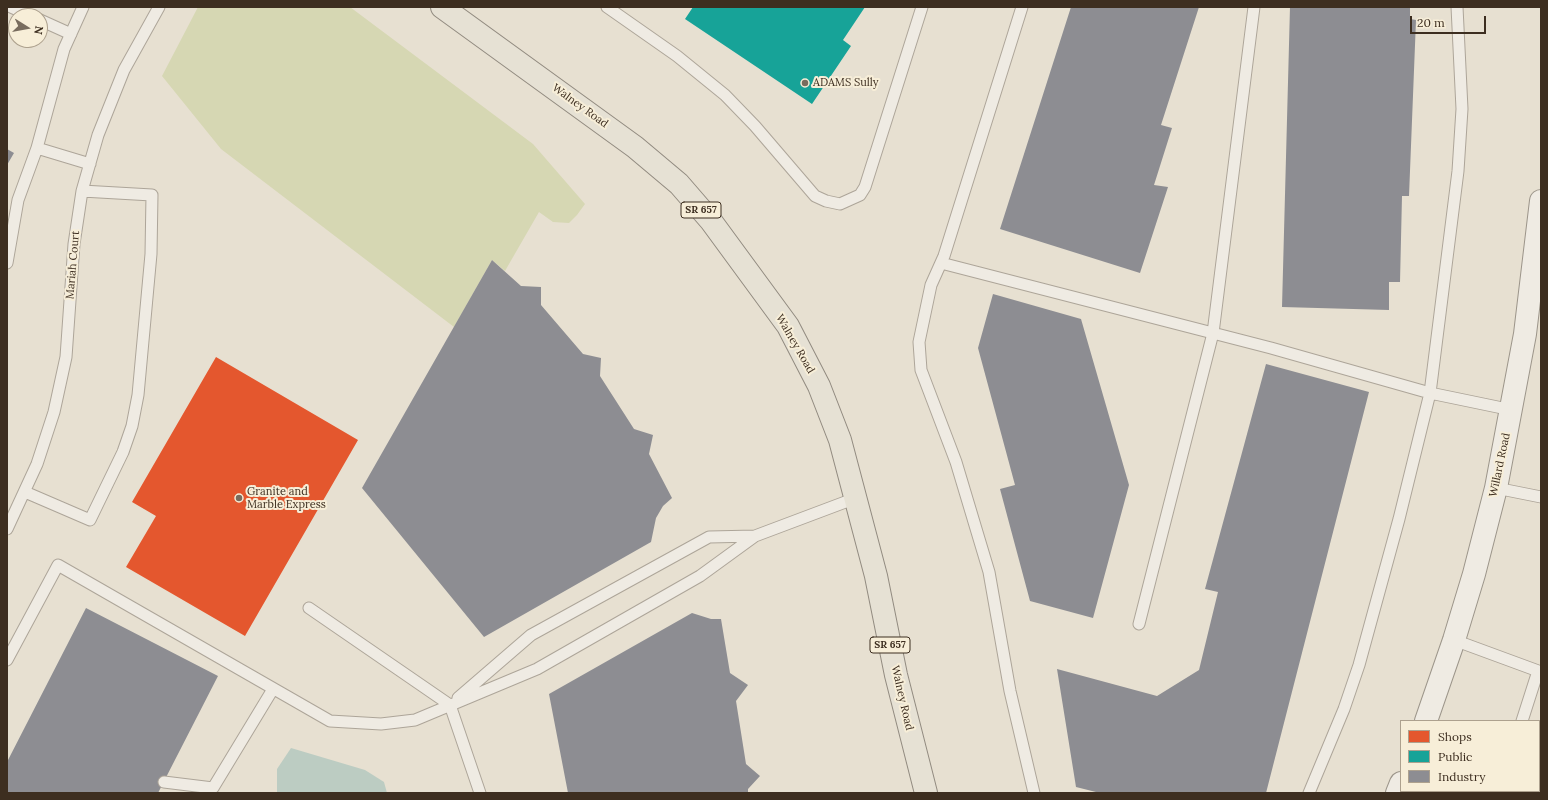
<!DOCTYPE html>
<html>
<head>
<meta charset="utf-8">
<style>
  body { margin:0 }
  #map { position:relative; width:1548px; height:800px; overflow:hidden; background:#e7e0d1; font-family:Lora,serif }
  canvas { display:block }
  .frame { position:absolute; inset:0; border:8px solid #3d2e20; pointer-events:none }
  .legend { position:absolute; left:1400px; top:720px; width:140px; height:72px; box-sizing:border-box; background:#f7eed8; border:1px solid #ada18e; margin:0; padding:5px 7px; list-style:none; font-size:12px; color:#3d2e20 }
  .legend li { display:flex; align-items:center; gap:8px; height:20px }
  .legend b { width:20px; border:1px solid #ada18e }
  .north { position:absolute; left:8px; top:8px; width:40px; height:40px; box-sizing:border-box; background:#f7eed8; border:1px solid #ada18e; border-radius:50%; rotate:101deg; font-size:11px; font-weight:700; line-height:16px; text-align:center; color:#3d2e20 }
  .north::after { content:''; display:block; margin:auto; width:14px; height:18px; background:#786c5e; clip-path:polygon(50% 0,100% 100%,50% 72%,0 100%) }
  .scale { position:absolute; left:1410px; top:16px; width:76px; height:18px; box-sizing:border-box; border:2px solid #3d2e20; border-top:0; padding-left:5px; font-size:12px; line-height:14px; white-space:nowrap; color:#3d2e20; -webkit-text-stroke:3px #f7eed8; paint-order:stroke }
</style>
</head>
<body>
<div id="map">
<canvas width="1548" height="800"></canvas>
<div class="frame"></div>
<ul class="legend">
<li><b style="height:11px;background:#e4572e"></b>Shops</li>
<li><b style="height:11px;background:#17a398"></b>Public</li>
<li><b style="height:11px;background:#8d8d92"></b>Industry</li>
</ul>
<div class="north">N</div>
<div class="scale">20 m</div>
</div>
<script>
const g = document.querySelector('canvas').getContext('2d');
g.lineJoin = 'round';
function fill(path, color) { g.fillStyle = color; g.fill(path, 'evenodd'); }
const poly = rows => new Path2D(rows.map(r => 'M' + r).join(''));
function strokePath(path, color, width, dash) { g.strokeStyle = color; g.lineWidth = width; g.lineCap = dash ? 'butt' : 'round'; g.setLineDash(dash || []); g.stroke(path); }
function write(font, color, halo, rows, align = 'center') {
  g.font = font + ' Lora,serif'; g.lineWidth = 4; g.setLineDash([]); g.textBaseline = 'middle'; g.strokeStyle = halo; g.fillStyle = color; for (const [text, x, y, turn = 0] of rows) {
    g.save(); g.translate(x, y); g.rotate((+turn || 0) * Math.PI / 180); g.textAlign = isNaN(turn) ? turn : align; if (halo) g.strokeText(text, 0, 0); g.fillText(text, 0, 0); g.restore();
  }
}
fill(poly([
  [198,7,350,7,533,144,585,204,577,215,569,223,553,222,539,212,505,271,492,260,454,327,221,149,162,76]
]), '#d6d7b3');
fill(poly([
  [291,748,365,770,384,782,387,793,277,793,277,769]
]), '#bcccc2');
fill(poly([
  [216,357,358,440,245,636,126,567,156,516,132,502]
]), '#e4572e');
fill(poly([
  [693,7,865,7,843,40,851,46,812,104,685,19]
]), '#17a398');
fill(poly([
  [1071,7,1199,7,1161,125,1172,128,1154,185,1168,187,1140,273,1000,229],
  [1290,7,1410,7,1410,19,1416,20,1409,196,1402,196,1400,282,1389,282,1389,310,1282,307],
  [7,149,14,153,7,165],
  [492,260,521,286,541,287,541,305,583,354,601,358,600,376,634,429,653,435,649,454,672,498,663,506,656,518,651,542,484,637,362,488],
  [993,294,1081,319,1129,485,1093,618,1030,601,1000,489,1015,485,978,348],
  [1266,364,1369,392,1266,793,1100,793,1076,787,1057,669,1157,696,1199,670,1218,592,1205,589],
  [86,608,218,676,158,793,7,793,7,762],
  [692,613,711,619,721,619,730,673,748,685,736,701,746,764,760,776,748,789,748,793,568,793,549,694],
  [1541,748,1541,793,1524,793,1525,791,1539,791,1539,753]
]), '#8d8d92');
const lane = poly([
  [11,7,31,16],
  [607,7,677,56,725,95,755,126,815,196,826,201,840,204,860,195,865,187,922,7],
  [1022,7,944,256,931,285,919,342,921,370,956,462,989,572,1010,691,1034,793],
  [40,20,71,34],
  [37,148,90,164],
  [7,263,18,200,37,148,64,49,83,7],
  [941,263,1271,348,1430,393,1512,410],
  [1496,488,1541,497],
  [25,492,90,520,123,452,132,426,138,395,151,254,152,195,82,191],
  [7,529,37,464,54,412,66,357,74,244,82,191,98,135,124,70,159,7],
  [309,608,450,705,480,793],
  [1139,624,1213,333,1254,7],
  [1454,640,1541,672],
  [7,660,58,565,330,721,381,724,415,720,537,669,700,576,755,536,856,498],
  [458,698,531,635,709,537,755,536],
  [1522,721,1538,671],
  [164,782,213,788,273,689],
  [1309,793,1344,709,1359,665,1399,519,1430,393,1458,171,1462,109,1457,7],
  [1501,793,1501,791]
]);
const secondary = poly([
  [1426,721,1454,640,1474,574,1496,488,1525,334,1541,201],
  [1397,793,1401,783]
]);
const primary = poly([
  [442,7,635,147,679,184,711,221,788,326,819,386,840,440,876,576,896,675,926,793]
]);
strokePath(lane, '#ada599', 13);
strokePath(secondary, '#9c958a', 24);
strokePath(primary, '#928b80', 24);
strokePath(lane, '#efebe3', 11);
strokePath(secondary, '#efebe3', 22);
strokePath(primary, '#e6e1d4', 22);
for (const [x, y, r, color] of [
  [805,83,4,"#786c5e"],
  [239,498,4,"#786c5e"]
]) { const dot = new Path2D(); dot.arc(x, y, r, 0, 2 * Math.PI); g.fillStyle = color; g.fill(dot); strokePath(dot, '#f7eed8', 1.5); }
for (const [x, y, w] of [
  [701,210,40],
  [890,645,40]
]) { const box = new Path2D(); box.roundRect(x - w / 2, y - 8, w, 16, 3); g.fillStyle = '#f7eed8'; g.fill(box); strokePath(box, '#3d2e20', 1); }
write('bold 10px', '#3d2e20', null, [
  ["SR 657",701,210],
  ["SR 657",890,645]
]);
write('11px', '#3d2e20', '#f7eed8', [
  ["ADAMS Sully",813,83],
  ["Granite and",247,492],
  ["Marble Express",247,505]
], 'left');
write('11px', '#3d2e20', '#f7eed8', [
  ["Walney Road",580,106,36],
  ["Mariah Court",73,265,-85],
  ["Walney Road",795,344,60],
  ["Willard Road",1500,465,-78],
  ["Walney Road",902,698,77]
]);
</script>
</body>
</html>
